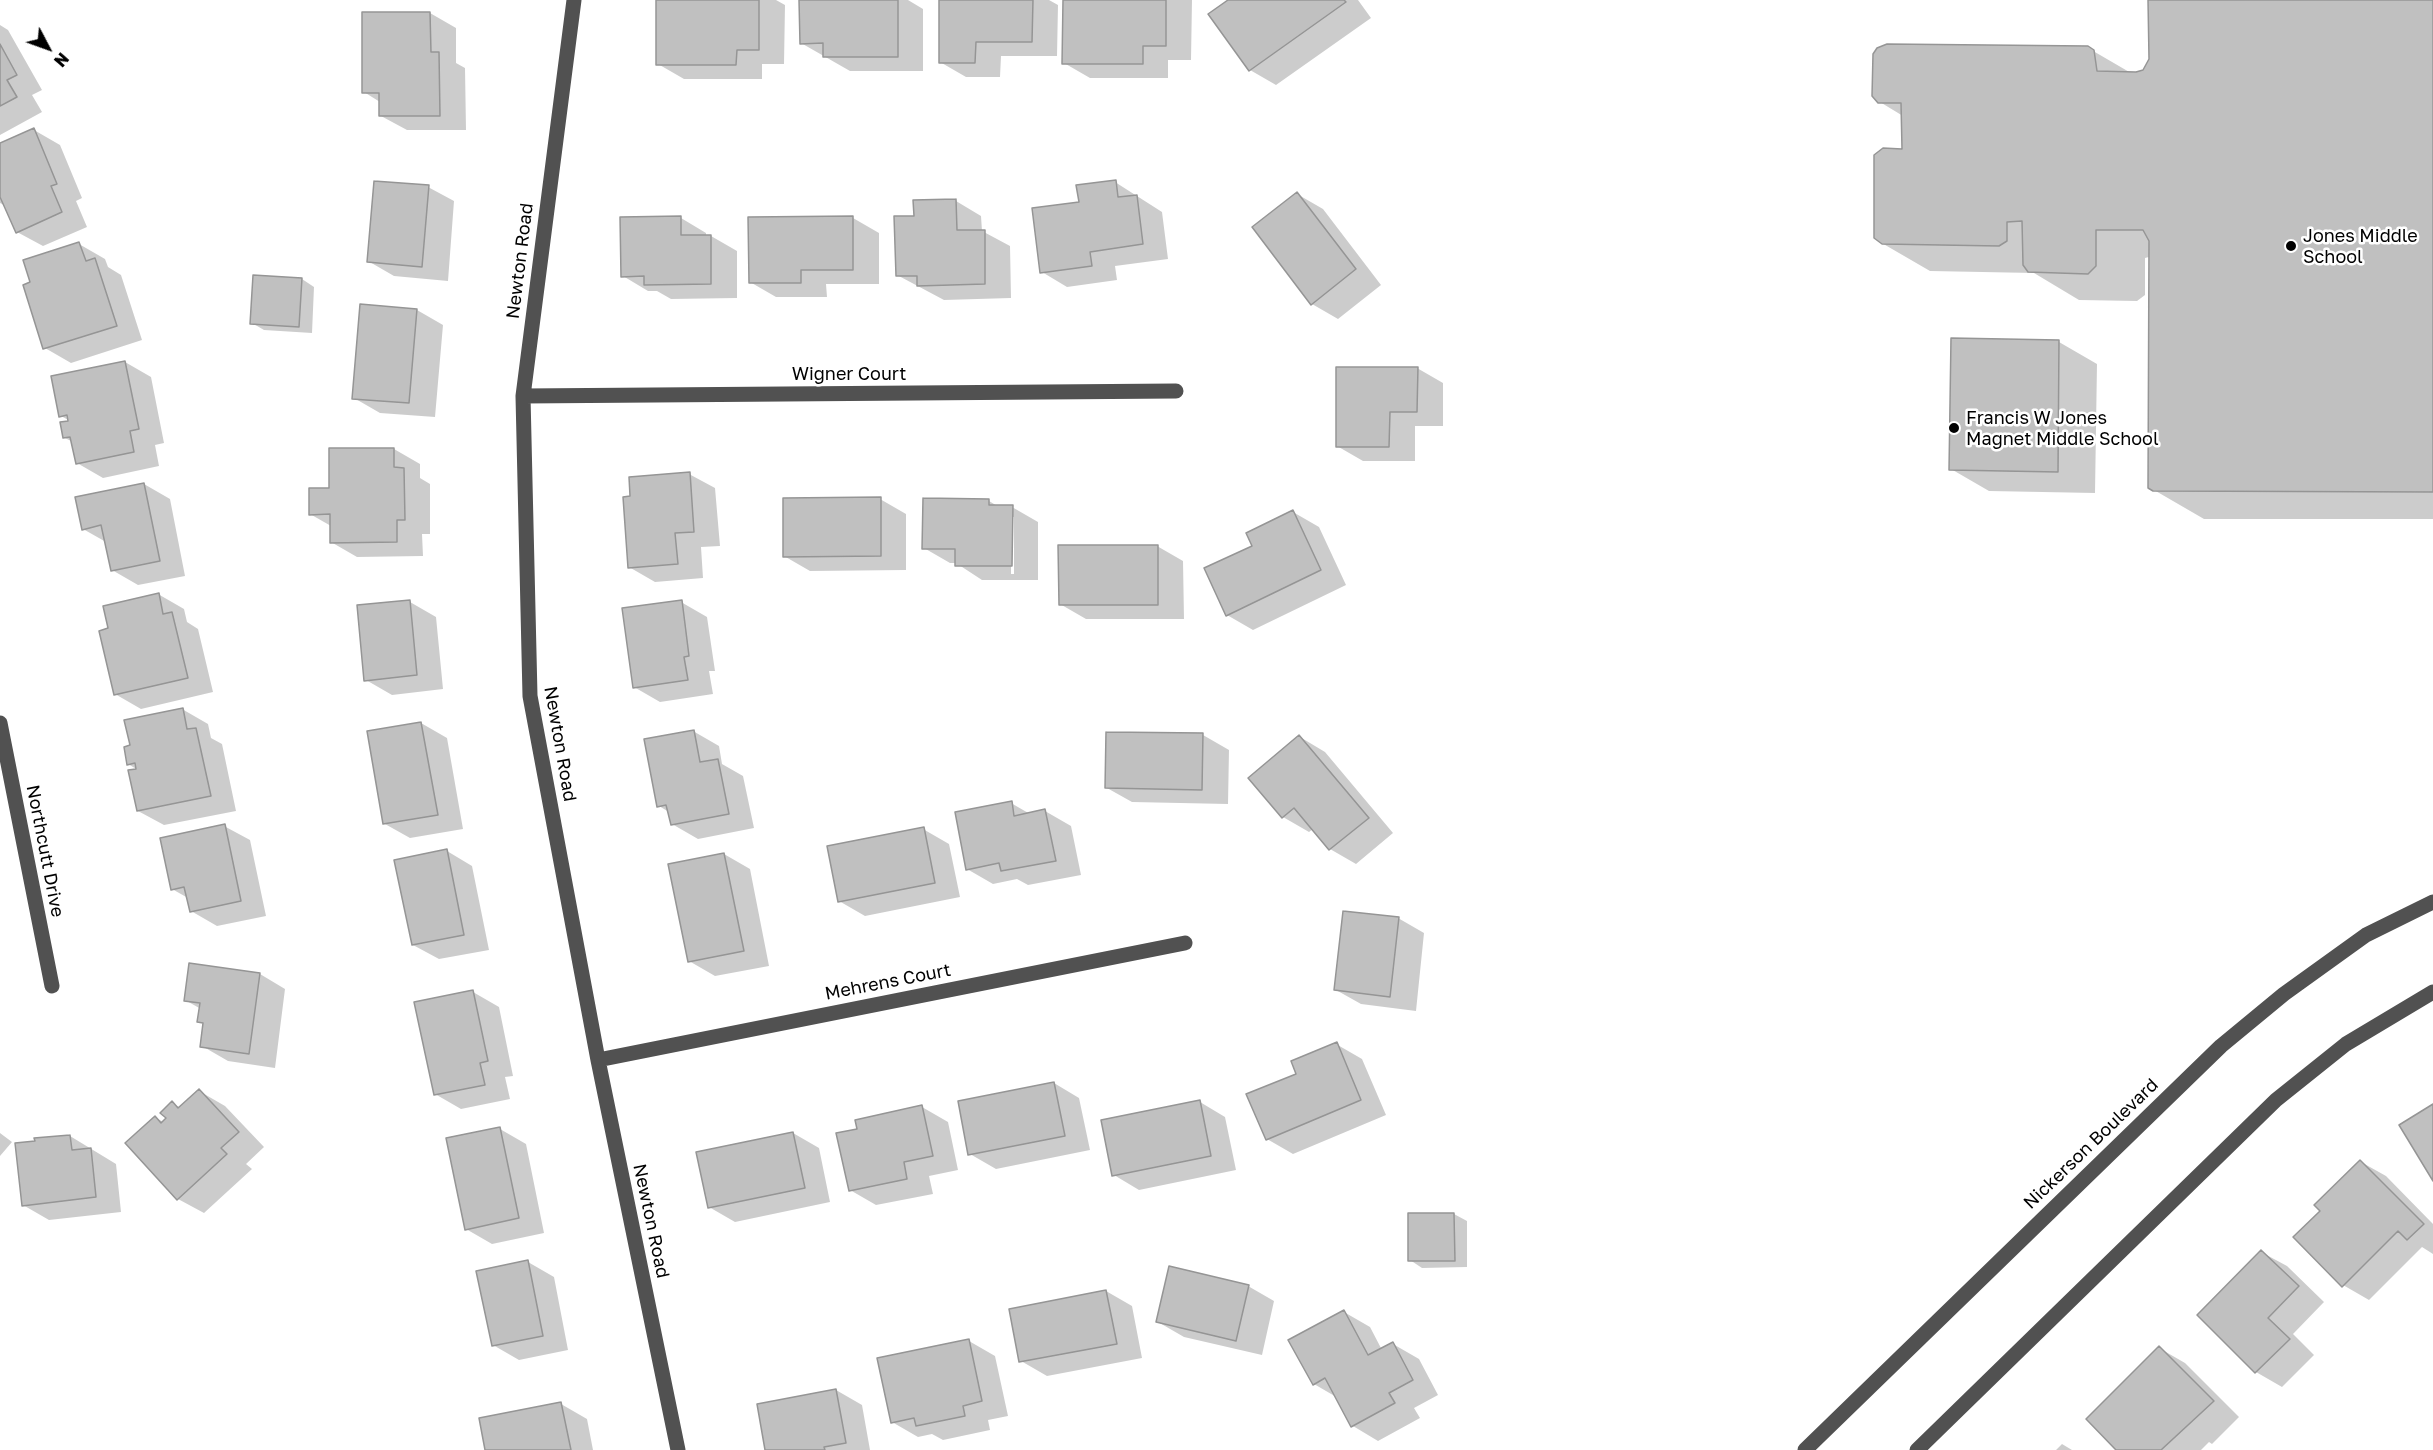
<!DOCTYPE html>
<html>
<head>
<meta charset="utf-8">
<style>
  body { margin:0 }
  #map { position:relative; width:2433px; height:1450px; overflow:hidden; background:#fff; font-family:"Golos Text",sans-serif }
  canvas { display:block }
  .north { position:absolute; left:18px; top:18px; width:60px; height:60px; -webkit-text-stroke:4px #fff; paint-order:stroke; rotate:131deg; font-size:16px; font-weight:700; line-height:24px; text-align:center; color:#000 }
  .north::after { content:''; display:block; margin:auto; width:21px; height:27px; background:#000; clip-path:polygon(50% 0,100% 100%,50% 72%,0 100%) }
</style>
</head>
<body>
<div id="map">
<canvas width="2433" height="1450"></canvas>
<div class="north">N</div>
</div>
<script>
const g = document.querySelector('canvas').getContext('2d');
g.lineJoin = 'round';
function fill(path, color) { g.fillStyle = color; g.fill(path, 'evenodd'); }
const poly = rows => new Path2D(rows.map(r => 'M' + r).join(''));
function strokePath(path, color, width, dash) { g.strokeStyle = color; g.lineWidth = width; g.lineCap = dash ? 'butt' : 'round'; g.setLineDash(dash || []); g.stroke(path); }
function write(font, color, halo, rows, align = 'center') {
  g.font = font + ' "Golos Text",sans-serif'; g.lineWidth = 5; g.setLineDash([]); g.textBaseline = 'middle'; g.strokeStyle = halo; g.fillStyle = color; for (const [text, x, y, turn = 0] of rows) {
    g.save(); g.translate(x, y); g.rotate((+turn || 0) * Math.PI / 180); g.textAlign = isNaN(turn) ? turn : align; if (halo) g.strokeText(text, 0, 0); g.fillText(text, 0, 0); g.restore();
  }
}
fill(poly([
  [658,0,776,0,785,5,784,64,762,64,762,79,684,79,658,64],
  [801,0,908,0,923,9,923,71,850,71,801,43],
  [941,0,1049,0,1058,5,1057,56,1001,56,1000,77,966,77,940,62],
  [1064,0,1192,0,1191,60,1168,60,1168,78,1090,78,1064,63],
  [1230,0,1358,0,1371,18,1276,85,1250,70,1210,14],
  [2150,0,2433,0,2433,519,2204,519,2154,490,2149,257,2145,258,2145,295,2137,301,2079,300,2034,273,1930,271,1880,242,1903,150,1903,116,1875,99,1873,96,2088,48,2131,73,2144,71,2150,59],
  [430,13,456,28,456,63,465,68,466,130,407,130,381,116,380,102,364,92],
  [0,25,8,30,42,90,32,95,42,112,0,135],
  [34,130,60,145,82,198,76,201,87,227,43,246,17,232,6,206,0,203,0,145],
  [1115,182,1162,212,1168,259,1115,266,1117,280,1067,287,1042,272,1080,203],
  [428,187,454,201,448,281,394,276,368,261],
  [1297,194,1323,209,1381,285,1338,319,1312,304],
  [956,201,981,216,982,231,1010,246,1011,298,944,300,897,275,916,218],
  [681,218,706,233,706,236,711,236,737,251,737,298,671,299,657,291,648,291,623,276],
  [853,218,879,233,879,284,826,284,827,297,776,297,750,282],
  [79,244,105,259,108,267,121,275,142,340,71,363,45,348,32,283],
  [302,279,314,287,312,333,264,330,252,323],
  [361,306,417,310,443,325,435,417,380,413,354,398],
  [2059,342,2097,364,2095,493,1989,491,1951,469],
  [125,362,151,377,164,443,155,445,159,466,103,478,77,463,73,442,65,438,72,422,61,416],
  [1417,368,1443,383,1443,426,1415,426,1415,461,1363,461,1337,446],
  [330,449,394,449,420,464,420,478,430,484,430,534,422,534,423,556,357,557,331,542,331,526,310,514,331,489],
  [689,474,715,488,720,546,701,547,703,578,655,582,629,567,632,497],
  [144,484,170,499,185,576,138,585,112,570,106,542,83,529],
  [880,499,906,514,906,570,810,571,784,556],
  [989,501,999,507,1012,507,1038,522,1038,580,982,580,956,563,950,563,924,548],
  [1011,517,1014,517,1014,574,1011,574],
  [1293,512,1319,527,1346,585,1253,630,1227,615,1253,547],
  [1157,546,1183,561,1184,619,1086,619,1060,604],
  [158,594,184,609,187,622,198,629,213,692,141,709,115,694,109,629],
  [410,602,436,617,443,689,392,695,366,680],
  [681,602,707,617,715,671,709,671,713,694,660,702,634,687],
  [182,709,208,724,211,738,222,744,236,811,164,825,138,811,138,770,128,764],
  [421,723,447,738,463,829,410,838,385,824],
  [693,731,719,746,722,764,743,776,754,828,698,839,672,824,669,812,659,806],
  [1203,735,1229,750,1228,804,1132,802,1107,788],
  [1300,737,1325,752,1393,833,1356,864,1330,849,1313,829,1309,832,1283,817],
  [1011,803,1030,814,1045,811,1071,826,1081,875,1028,885,1017,879,993,884,967,869],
  [224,826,250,840,266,916,217,926,191,911,188,898,172,889],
  [923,829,949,844,960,897,865,916,839,901],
  [447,851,472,866,489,950,439,959,413,945],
  [724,854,750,869,769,966,715,976,689,961],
  [1398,918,1424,933,1416,1011,1361,1004,1336,990],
  [260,974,285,989,275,1068,228,1061,202,1046,205,1024,199,1021,201,1009,185,1000],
  [473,992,499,1007,513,1076,505,1077,510,1099,461,1109,435,1094],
  [1336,1044,1362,1059,1386,1115,1293,1154,1267,1139,1298,1075],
  [1054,1083,1079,1098,1090,1150,996,1169,970,1154],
  [199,1091,225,1106,264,1147,246,1164,252,1169,204,1213,178,1199,155,1117,163,1122,168,1118,172,1103,181,1108],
  [1200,1102,1225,1117,1236,1170,1139,1190,1114,1175],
  [922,1107,948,1122,958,1170,929,1176,933,1194,876,1205,850,1190,859,1130],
  [500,1129,526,1144,544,1233,492,1244,466,1229],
  [0,1133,12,1142,0,1156],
  [793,1133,819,1148,830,1202,735,1222,709,1207],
  [70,1136,116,1164,121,1212,49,1220,23,1205],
  [2361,1162,2386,1176,2433,1224,2433,1254,2422,1247,2369,1300,2343,1285,2322,1211],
  [1454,1214,1467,1221,1467,1267,1422,1268,1410,1260],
  [2261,1252,2287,1266,2324,1302,2293,1334,2314,1355,2282,1387,2256,1372,2199,1315],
  [528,1262,554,1277,568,1350,519,1360,493,1345],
  [1248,1286,1274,1301,1262,1355,1184,1337,1158,1322],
  [1106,1291,1132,1306,1142,1358,1047,1376,1021,1361],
  [1344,1312,1370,1327,1382,1350,1393,1344,1419,1359,1438,1395,1414,1408,1420,1418,1378,1441,1353,1426,1338,1398,1314,1384],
  [969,1341,995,1356,1008,1416,988,1420,990,1430,943,1440,932,1434,918,1437,892,1422],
  [2159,1348,2185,1363,2239,1417,2212,1444,2209,1442,2201,1450,2118,1450],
  [836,1390,862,1405,870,1450,767,1450],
  [561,1404,587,1419,593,1450,486,1450],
  [2062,1444,2072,1450,2056,1450]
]), '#0003');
const building = poly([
  [656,0,759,0,759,50,737,50,736,65,656,65,656,0],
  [799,0,898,0,898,57,823,57,823,43,800,44,799,0],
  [939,0,1033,0,1032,42,976,42,975,63,939,63,939,0],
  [1063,0,1166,0,1166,46,1143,46,1143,64,1062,64,1063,0],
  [1228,0,1344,0,1346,2,1249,71,1208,14,1228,0],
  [2148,0,2433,0,2433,492,2153,491,2148,488,2149,241,2143,230,2096,230,2096,266,2088,274,2028,272,2023,265,2022,221,2007,222,2007,241,1999,246,1882,244,1874,238,1874,155,1883,148,1902,149,1901,103,1878,103,1872,96,1873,54,1877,48,1887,44,2088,46,2094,50,2097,71,2136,72,2143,70,2149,59,2148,0],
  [362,12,430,12,431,52,439,52,440,116,379,116,379,93,362,93,362,12],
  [0,44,17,75,7,80,17,97,0,106,0,44],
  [34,128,57,184,51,186,62,212,16,233,0,197,0,143,34,128],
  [1116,180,1118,197,1137,195,1143,244,1090,252,1092,266,1040,273,1032,208,1079,202,1076,185,1116,180],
  [374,181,429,185,422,267,367,262,374,181],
  [1297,192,1356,269,1311,305,1252,227,1297,192],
  [956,199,957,230,985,230,985,284,917,286,917,276,896,276,894,216,914,216,913,200,956,199],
  [681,216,681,235,711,235,711,284,644,285,644,276,621,277,620,217,681,216],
  [853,216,853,270,801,270,801,283,749,283,748,217,853,216],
  [79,242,86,261,95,258,117,326,43,349,23,285,30,282,23,260,79,242],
  [253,275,302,278,299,327,250,324,253,275],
  [360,304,417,309,409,403,352,399,360,304],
  [1951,338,2059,340,2058,472,1949,470,1951,338],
  [125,361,139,429,130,431,134,452,76,464,70,437,63,438,60,422,68,421,67,415,59,417,51,376,125,361],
  [1336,367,1418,367,1417,412,1390,412,1389,447,1336,447,1336,367],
  [329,448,394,448,394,467,404,468,405,520,397,520,397,542,330,543,330,514,309,515,309,488,329,488,329,448],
  [690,472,694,532,675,533,678,564,628,568,623,497,630,496,629,477,690,472],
  [144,483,160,561,111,571,101,525,82,530,75,497,144,483],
  [881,497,881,556,783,557,783,498,881,497],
  [923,498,989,499,989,505,1013,505,1012,566,955,566,955,549,922,549,923,498],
  [1293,510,1321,570,1226,616,1204,568,1252,546,1246,533,1293,510],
  [1058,545,1158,545,1158,605,1059,605,1058,545],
  [159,593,163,614,172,612,188,678,114,695,99,631,108,628,103,606,159,593],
  [410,600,417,675,364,681,357,605,410,600],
  [682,600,689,656,684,657,688,680,633,688,622,608,682,600],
  [183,708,187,729,196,728,211,796,137,811,128,770,136,769,135,763,127,765,124,747,130,745,124,720,183,708],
  [421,722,438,815,383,824,367,731,421,722],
  [694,730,700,762,718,759,729,814,671,825,666,805,657,807,644,739,694,730],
  [1106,732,1203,733,1202,790,1105,788,1106,732],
  [1299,735,1369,818,1329,850,1294,808,1282,818,1248,778,1299,735],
  [1012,801,1014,816,1045,809,1056,861,1001,871,999,863,966,870,955,812,1012,801],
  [225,824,241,901,190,912,184,887,171,890,160,838,225,824],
  [924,827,935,883,838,902,827,846,924,827],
  [447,849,464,935,412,945,394,860,447,849],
  [724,853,744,951,688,962,668,864,724,853],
  [1343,911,1399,917,1390,997,1334,990,1343,911],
  [189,963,260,973,249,1054,200,1047,203,1023,197,1022,200,1003,184,1001,189,963],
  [473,990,488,1061,480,1063,485,1085,434,1095,414,1002,473,990],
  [1337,1042,1361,1100,1266,1140,1246,1094,1296,1074,1291,1061,1337,1042],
  [1054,1082,1065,1136,968,1155,958,1101,1054,1082],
  [199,1089,239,1132,221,1148,227,1154,177,1200,125,1143,155,1116,161,1123,166,1118,160,1113,172,1101,178,1108,199,1089],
  [1200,1100,1211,1156,1112,1176,1101,1120,1200,1100],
  [2433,1104,2433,1181,2399,1125,2433,1104],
  [922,1105,933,1156,904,1162,907,1179,849,1191,836,1133,857,1129,855,1120,922,1105],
  [500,1127,519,1218,465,1230,446,1138,500,1127],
  [793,1132,805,1188,708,1208,696,1152,793,1132],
  [70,1135,72,1150,91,1148,96,1197,22,1206,15,1143,35,1141,34,1138,70,1135],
  [2360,1160,2424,1224,2407,1240,2398,1231,2342,1287,2293,1237,2320,1211,2314,1205,2360,1160],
  [1408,1213,1454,1213,1455,1261,1408,1261,1408,1213],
  [2261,1250,2299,1286,2268,1318,2290,1339,2255,1373,2197,1315,2261,1250],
  [528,1260,543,1336,492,1346,476,1271,528,1260],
  [1169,1266,1249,1285,1236,1341,1156,1322,1169,1266],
  [1106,1290,1117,1344,1019,1362,1009,1309,1106,1290],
  [1344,1310,1368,1355,1393,1342,1413,1380,1389,1393,1395,1403,1351,1427,1325,1378,1313,1385,1288,1340,1344,1310],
  [969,1339,982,1401,963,1406,965,1416,916,1426,914,1418,891,1423,877,1358,969,1339],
  [2159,1346,2214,1401,2161,1450,2116,1450,2086,1419,2159,1346],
  [836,1389,846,1443,824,1447,825,1450,765,1450,757,1404,836,1389],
  [561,1402,571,1450,485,1450,479,1418,561,1402]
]);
fill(building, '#c0c0c0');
strokePath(building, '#959595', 1.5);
strokePath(poly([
  [574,0,523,396,530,696,598,1060,678,1450],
  [523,396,1176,391],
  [0,723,52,986],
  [598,1060,1185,943],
  [1805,1450,2221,1046,2284,994,2366,935,2433,902],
  [1917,1450,2276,1100,2346,1044,2433,992]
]), '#515151', 15);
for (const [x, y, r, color] of [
  [2291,246,6,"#000"],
  [1954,428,6,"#000"]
]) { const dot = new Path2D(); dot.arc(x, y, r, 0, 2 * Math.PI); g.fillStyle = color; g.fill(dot); strokePath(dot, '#fff', 2); }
write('18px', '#000', '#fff', [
  ["Jones Middle",2303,236],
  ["School",2303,257],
  ["Francis W Jones",1966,418],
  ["Magnet Middle School",1966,439]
], 'left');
write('18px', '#000', '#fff', [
  ["Newton Road",520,261,-83],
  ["Wigner Court",849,374],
  ["Newton Road",560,744,80],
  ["Northcutt Drive",45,851,79],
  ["Mehrens Court",888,982,-11],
  ["Nickerson Boulevard",2091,1144,-44],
  ["Newton Road",651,1221,78]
]);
</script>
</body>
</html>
